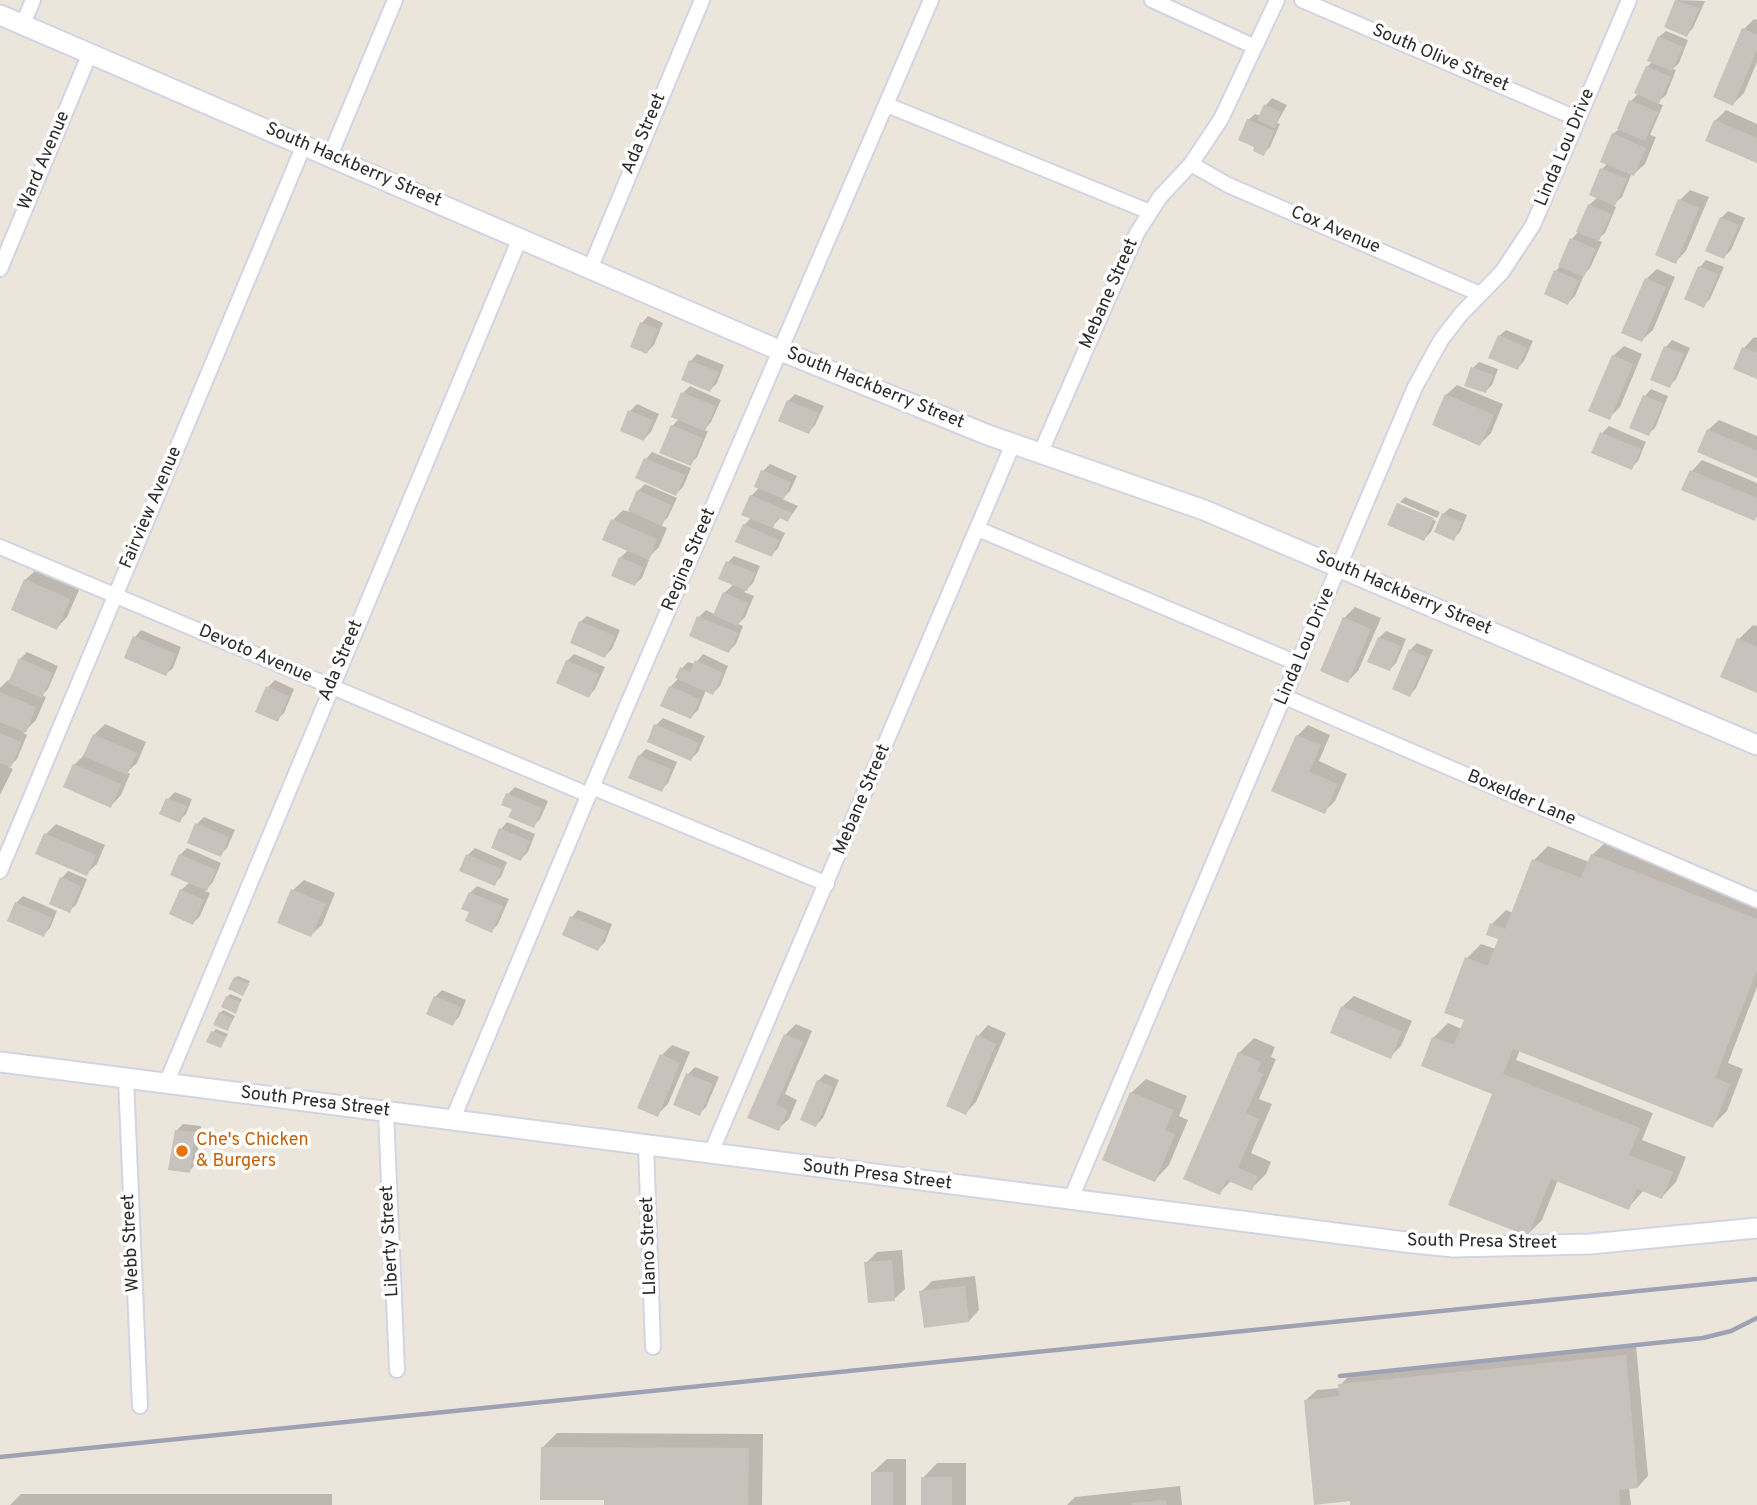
<!DOCTYPE html>
<html>
<head>
<meta charset="utf-8">
<style>
  body { margin:0 }
  canvas { display:block; background:#ece5dc }
</style>
</head>
<body>
<canvas width="1757" height="1505"></canvas>
<script>
const g = document.querySelector('canvas').getContext('2d');
g.lineJoin = 'round';
function fill(path, color) { g.fillStyle = color; g.fill(path, 'evenodd'); }
const poly = rows => new Path2D(rows.map(r => 'M' + r).join(''));
function strokePath(path, color, width, dash) { g.strokeStyle = color; g.lineWidth = width; g.lineCap = dash ? 'butt' : 'round'; g.setLineDash(dash || []); g.stroke(path); }
function write(font, color, halo, rows, align = 'center') {
  g.font = font + ' Overpass,sans-serif'; g.lineWidth = 7; g.setLineDash([]); g.textBaseline = 'middle'; g.strokeStyle = halo; g.fillStyle = color; for (const [text, x, y, turn = 0] of rows) {
    g.save(); g.translate(x, y); g.rotate((+turn || 0) * Math.PI / 180); g.textAlign = isNaN(turn) ? turn : align; if (halo) g.strokeText(text, 0, 0); g.fillText(text, 0, 0); g.restore();
  }
}
fill(poly([
  [1677,0,1705,1,1693,28,1687,35,1666,26],
  [1754,19,1757,20,1757,62,1744,93,1733,104,1744,29],
  [1666,31,1688,40,1679,63,1673,69,1676,70,1666,95,1657,103,1663,105,1650,135,1656,137,1645,164,1634,174,1632,173,1622,197,1613,205,1616,207,1605,233,1597,240,1602,242,1590,268,1584,275,1575,296,1568,303,1556,271,1560,266,1572,239,1579,231,1589,205,1598,197,1602,169,1608,163,1613,134,1619,129,1631,101,1639,93,1647,67,1653,61,1659,37],
  [1272,98,1287,105,1277,123,1280,124,1270,147,1263,154,1256,146,1248,120,1255,114,1261,116,1266,105],
  [1726,110,1757,124,1757,161,1715,121],
  [1690,190,1709,197,1686,251,1675,262,1680,200],
  [1728,211,1745,218,1731,250,1724,257,1721,218],
  [1706,260,1724,267,1710,299,1703,306,1686,298,1700,267],
  [1657,269,1675,277,1653,330,1642,340,1646,279],
  [648,316,663,323,654,345,647,352,642,323],
  [1506,330,1533,341,1524,361,1518,368,1499,336],
  [1754,337,1757,338,1757,378,1744,348],
  [1672,340,1690,348,1676,379,1669,386,1666,347],
  [1624,346,1642,354,1620,407,1609,418,1613,356],
  [697,354,724,365,717,383,710,390,683,379,691,361],
  [1479,362,1498,369,1492,385,1486,391,1473,368],
  [1457,385,1503,404,1491,433,1480,444,1446,395],
  [690,386,721,400,711,422,704,430,708,431,697,457,690,464,672,426,680,418,683,393],
  [1651,389,1668,396,1655,428,1648,434,1645,396],
  [795,394,824,406,815,425,809,432,788,401],
  [637,404,659,414,651,432,644,439,630,411],
  [1719,420,1757,436,1757,476,1708,430],
  [1609,426,1646,442,1638,461,1631,468,1602,433],
  [652,452,691,468,683,487,676,494,646,459],
  [1702,460,1757,483,1757,516,1754,519,1684,489,1692,471],
  [770,464,797,476,790,491,782,499,798,506,788,520,781,517,772,527,785,533,778,548,772,555,744,525,752,517,751,496,760,487,763,471],
  [645,484,677,498,668,517,660,525,667,528,659,547,647,559,649,560,642,578,635,584,620,558,629,549,613,520,623,510,629,512,638,491],
  [1405,497,1440,512,1437,518,1400,502],
  [1399,503,1399,505,1436,521,1431,532,1424,539,1389,524],
  [1450,508,1467,515,1460,532,1453,539,1443,514],
  [734,556,760,566,753,583,744,592,754,596,745,617,738,624,743,626,736,644,729,651,691,635,699,617,706,610,714,614,724,593,734,584,728,562],
  [36,570,80,588,67,617,57,628,25,580],
  [1355,607,1381,618,1358,671,1348,681,1344,618],
  [587,616,620,630,612,649,605,656,580,622],
  [1753,625,1757,626,1757,691,1739,639],
  [141,630,181,647,173,668,166,674,135,637],
  [1386,631,1406,639,1396,663,1390,669,1379,638],
  [1417,643,1433,650,1416,688,1410,695,1410,650],
  [27,652,58,666,48,689,42,695,46,697,36,720,23,733,27,735,17,759,9,767,13,769,0,795,0,688,8,680,11,682,20,659],
  [574,654,605,667,595,689,589,696,567,661],
  [703,654,728,666,720,686,713,693,706,690,698,710,691,717,670,687,679,678,682,668,688,662,695,664],
  [275,680,294,689,284,713,277,720,268,687],
  [663,718,705,736,698,752,691,759,656,725],
  [105,724,146,742,137,763,127,772,130,774,121,795,111,806,74,765,86,753,94,735],
  [1308,725,1330,735,1319,761,1347,774,1335,801,1324,812,1274,790,1297,736],
  [646,749,677,762,668,783,661,790,639,756],
  [515,787,548,801,540,819,533,826,514,808,508,794],
  [175,792,192,799,186,814,179,821,162,813,168,799],
  [204,817,235,830,227,848,220,855,189,842,197,824],
  [507,822,535,834,528,852,521,859,501,829],
  [56,824,105,845,97,864,86,874,46,834],
  [1607,841,1757,899,1757,987,1728,1063,1743,1069,1727,1111,1712,1126,1520,1050,1516,1060,1653,1113,1642,1140,1686,1157,1676,1182,1662,1197,1644,1190,1628,1208,1558,1180,1542,1220,1528,1234,1494,1093,1433,1038,1448,1023,1462,1029,1466,1019,1467,958,1481,944,1496,949,1500,939,1492,924,1506,910,1513,913,1534,860,1548,846,1589,862,1592,855],
  [187,848,221,863,213,882,205,891,210,893,200,916,193,923,181,890,190,882,180,855],
  [475,848,507,862,501,877,494,884,468,855],
  [68,871,87,879,76,905,69,911,62,878],
  [304,880,335,893,322,925,311,935,293,890],
  [477,886,509,899,498,924,492,931,471,911,470,893],
  [23,896,57,911,50,928,43,935,16,903],
  [578,910,612,924,605,942,598,949,572,917],
  [238,976,250,981,243,994,235,978],
  [442,990,466,1000,459,1017,452,1024,435,997],
  [230,994,242,999,235,1011,227,997],
  [1354,996,1412,1021,1401,1046,1390,1057,1332,1032,1343,1006],
  [223,1010,235,1016,228,1029,220,1013],
  [796,1024,812,1031,785,1094,797,1100,789,1119,778,1129,750,1117,785,1035],
  [988,1025,1006,1033,976,1102,966,1113,978,1036],
  [216,1029,228,1034,221,1046,213,1032],
  [1254,1038,1275,1047,1271,1057,1276,1059,1259,1099,1272,1104,1251,1153,1271,1162,1266,1174,1251,1189,1232,1180,1219,1193,1239,1053],
  [672,1045,690,1052,668,1104,657,1115,662,1055],
  [695,1067,719,1077,706,1107,699,1114,688,1074],
  [825,1074,839,1080,823,1118,816,1125,818,1081],
  [1146,1079,1187,1096,1179,1116,1188,1120,1169,1165,1155,1180,1131,1093],
  [183,1124,201,1126,196,1164,189,1171,176,1131],
  [902,1250,905,1289,894,1299,866,1263,877,1252],
  [975,1276,979,1310,969,1321,921,1292,932,1281],
  [1636,1345,1648,1476,1638,1487,1629,1487,1631,1505,1352,1505,1306,1400,1317,1390,1340,1388,1340,1385,1351,1374],
  [557,1433,763,1434,762,1505,605,1505,605,1498,542,1448],
  [887,1459,906,1459,906,1505,872,1505,872,1473],
  [937,1463,966,1463,966,1505,923,1505,923,1478],
  [1180,1486,1182,1505,1067,1505,1075,1497],
  [21,1494,332,1494,332,1505,10,1505]
]), '#0003');
fill(poly([
  [1675,0,1699,8,1687,37,1664,27],
  [1742,28,1757,35,1757,50,1733,106,1713,97],
  [1658,36,1683,47,1672,71,1647,61],
  [1646,66,1671,77,1659,104,1634,93],
  [1629,100,1658,112,1645,141,1617,129],
  [1264,104,1281,112,1275,128,1257,120],
  [1247,119,1274,131,1264,156,1253,151,1254,147,1238,140],
  [1714,120,1757,138,1757,163,1705,141],
  [1612,133,1646,148,1634,176,1600,162],
  [1600,168,1627,179,1615,206,1589,195],
  [1678,199,1699,208,1676,264,1655,255],
  [1588,204,1611,214,1599,241,1576,232],
  [1720,217,1739,225,1724,259,1705,251],
  [1570,238,1596,249,1584,277,1558,266],
  [1698,266,1718,274,1704,308,1684,299],
  [1554,270,1579,280,1568,305,1544,294],
  [1645,278,1666,287,1642,342,1621,333],
  [640,322,658,329,647,354,630,347],
  [1498,335,1527,348,1518,370,1488,358],
  [1664,346,1684,354,1670,388,1650,380],
  [1742,347,1757,353,1757,379,1733,369],
  [1612,355,1633,364,1610,420,1588,411],
  [689,360,719,372,710,392,681,380],
  [1471,367,1493,375,1486,393,1464,386],
  [681,392,716,406,705,431,671,417],
  [1445,394,1494,415,1480,446,1432,425],
  [1643,395,1663,403,1649,436,1629,428],
  [787,400,818,413,809,434,778,421],
  [628,410,653,420,644,441,620,431],
  [671,425,703,438,691,466,659,453],
  [1707,429,1757,451,1757,478,1697,452],
  [1600,432,1641,449,1632,470,1591,453],
  [644,458,685,475,676,496,635,478],
  [761,470,791,482,784,499,754,487],
  [1690,470,1757,498,1757,515,1755,521,1681,490],
  [637,490,671,505,662,526,628,511],
  [750,495,792,513,788,522,778,517,773,528,741,515],
  [1397,503,1434,518,1424,541,1387,525],
  [1442,513,1462,522,1454,541,1434,532],
  [611,519,657,539,649,560,602,540],
  [743,524,779,540,772,557,735,542],
  [619,557,643,567,635,586,611,576],
  [726,561,755,573,747,591,718,579],
  [24,579,70,599,57,630,11,610],
  [723,592,748,603,738,626,713,615],
  [697,616,738,633,729,653,689,636],
  [1343,617,1371,629,1348,683,1320,671],
  [579,621,615,636,605,658,570,643],
  [133,636,176,654,166,676,124,658],
  [1378,637,1401,646,1390,671,1367,662],
  [1737,638,1757,647,1757,693,1720,677],
  [1409,649,1427,657,1410,697,1392,689],
  [19,658,53,673,42,698,8,683],
  [566,660,599,674,589,698,556,683],
  [695,660,723,673,713,695,675,678,680,667,690,672],
  [266,686,289,696,278,722,255,712],
  [669,686,700,699,691,719,660,706],
  [0,692,36,707,26,733,0,722],
  [654,724,699,743,691,761,647,742],
  [0,733,22,742,11,767,0,763],
  [93,734,137,753,127,775,83,756],
  [1296,735,1321,745,1309,772,1338,784,1325,814,1271,791],
  [638,755,671,769,662,792,628,778],
  [73,764,121,784,111,808,63,787],
  [506,793,542,808,534,828,508,817,512,809,501,805],
  [166,798,187,806,180,823,159,814],
  [195,823,229,837,221,857,187,843],
  [499,828,530,841,521,861,491,848],
  [44,833,96,855,87,876,35,854],
  [179,854,216,870,207,891,170,875],
  [466,854,502,869,495,886,459,871],
  [1591,854,1757,919,1757,970,1715,1078,1730,1084,1713,1128,1513,1049,1503,1074,1640,1128,1629,1155,1673,1172,1662,1199,1637,1189,1629,1210,1551,1179,1528,1236,1448,1205,1492,1094,1421,1066,1432,1037,1454,1045,1464,1020,1444,1013,1465,957,1488,966,1498,939,1486,935,1490,923,1505,929,1532,859,1581,878],
  [60,877,81,886,70,913,49,904],
  [180,889,204,900,193,925,169,914],
  [291,889,326,904,311,937,277,923],
  [469,892,503,906,492,933,465,921,469,912,461,909],
  [15,902,52,918,44,937,7,921],
  [570,916,607,931,598,951,562,935],
  [234,977,249,984,243,996,228,989],
  [226,996,240,1002,236,1014,221,1007],
  [434,996,461,1007,453,1026,426,1014],
  [1341,1006,1402,1031,1391,1059,1330,1033],
  [219,1012,233,1019,228,1031,213,1025],
  [211,1031,226,1037,221,1048,206,1042],
  [784,1034,803,1042,776,1105,788,1110,779,1131,747,1118],
  [976,1035,996,1044,966,1115,946,1106],
  [1238,1052,1261,1062,1257,1071,1263,1074,1246,1113,1259,1119,1238,1168,1258,1176,1252,1191,1226,1180,1220,1195,1183,1179],
  [660,1054,680,1063,658,1117,637,1108],
  [686,1073,713,1084,700,1116,673,1105],
  [817,1080,833,1087,816,1127,800,1120],
  [1130,1092,1174,1110,1165,1130,1175,1134,1155,1182,1102,1160],
  [175,1130,195,1132,190,1173,168,1170],
  [892,1260,895,1301,868,1303,864,1262],
  [965,1286,969,1322,924,1328,919,1291],
  [1626,1355,1638,1488,1619,1490,1620,1505,1350,1505,1350,1501,1314,1505,1304,1400,1339,1396,1338,1384],
  [541,1447,749,1448,748,1505,604,1505,604,1500,540,1500],
  [871,1472,893,1472,893,1505,871,1505],
  [921,1477,952,1477,952,1505,921,1505],
  [1166,1500,1167,1505,1132,1505,1132,1503]
]), '#c7c2bb');
const minor = poly([
  [1152,0,1253,46],
  [1302,0,1578,119],
  [23,24,33,0],
  [887,105,1150,212],
  [330,156,395,0],
  [1191,164,1228,185,1480,294],
  [0,269,90,53],
  [590,269,702,0],
  [1040,454,1137,233,1160,197,1191,164,1221,119,1277,0],
  [978,529,1299,664],
  [0,547,589,795],
  [1285,697,1757,900],
  [592,787,827,884],
  [0,871,304,145],
  [126,1079,140,1406],
  [166,1084,520,238],
  [386,1112,397,1370],
  [452,1121,592,787,931,0],
  [646,1145,653,1347],
  [710,1155,1013,444],
  [1070,1201,1415,387,1441,340,1461,314,1502,272,1533,225,1629,0]
]);
const secondary = poly([
  [0,15,781,351,988,435,1204,510,1757,745],
  [0,1062,1405,1242,1453,1247,1590,1244,1757,1228]
]);
strokePath(minor, '#d1d4e2', 18);
strokePath(secondary, '#d1d4e2', 23);
strokePath(minor, '#fff', 14);
strokePath(secondary, '#fff', 19);
strokePath(poly([
  [1340,1376,1703,1338,1731,1331,1757,1318],
  [0,1457,1757,1279]
]), '#9fa2b4', 4.5);
for (const [x, y, r, color] of [
  [182,1151,7,"#e8710a"]
]) { const dot = new Path2D(); dot.arc(x, y, r, 0, 2 * Math.PI); g.fillStyle = color; g.fill(dot); strokePath(dot, '#fff', 2.5); }
write('18px', '#2a2a2a', '#fff', [
  ["South Olive Street",1440,59,23],
  ["Ada Street",645,134,-67],
  ["Linda Lou Drive",1566,148,-67],
  ["Ward Avenue",45,161,-67],
  ["South Hackberry Street",353,166,23],
  ["Cox Avenue",1335,231,23],
  ["Mebane Street",1110,294,-66],
  ["South Hackberry Street",875,389,22],
  ["Fairview Avenue",152,508,-67],
  ["Regina Street",690,560,-67],
  ["South Hackberry Street",1403,594,23],
  ["Linda Lou Drive",1306,647,-67],
  ["Devoto Avenue",255,655,23],
  ["Ada Street",342,661,-67],
  ["Boxelder Lane",1521,799,23],
  ["Mebane Street",863,800,-67],
  ["South Presa Street",315,1103,7],
  ["South Presa Street",877,1176,7],
  ["Liberty Street",391,1241,-93],
  ["Webb Street",132,1243,-93],
  ["South Presa Street",1482,1243,1],
  ["Llano Street",650,1246,-92]
]);
write('18px', '#c56008', '#fff', [
  ["Che's Chicken",196,1141],
  ["& Burgers",196,1162]
], 'left');
</script>
</body>
</html>
